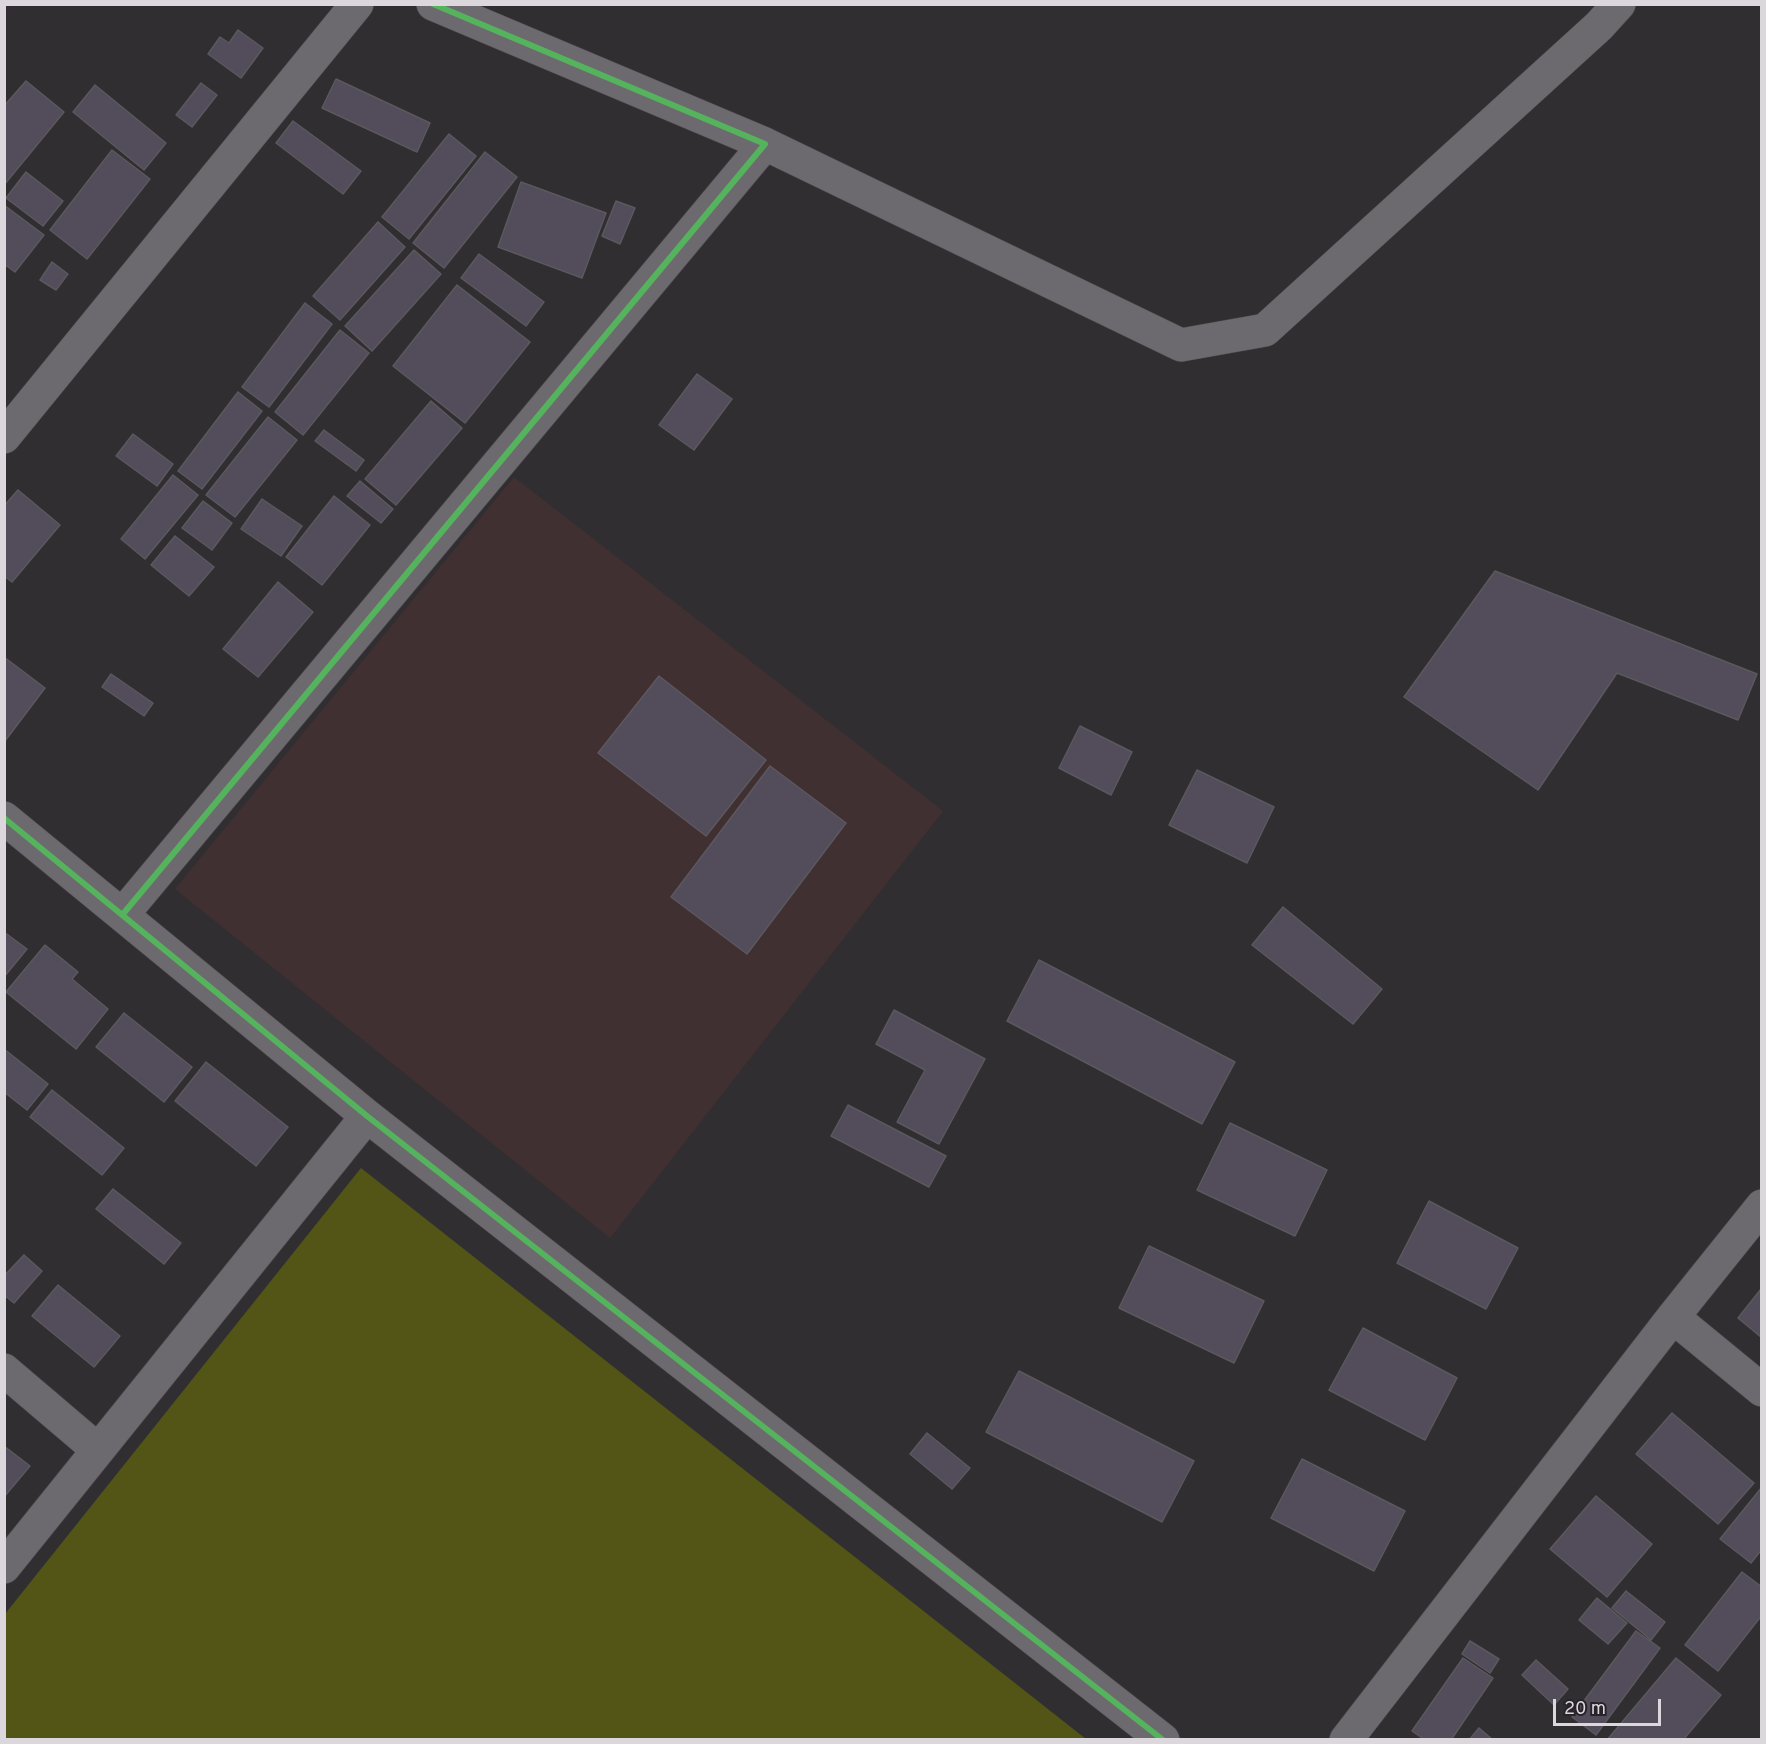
<!DOCTYPE html>
<html>
<head>
<meta charset="utf-8">
<style>
  body { margin:0 }
  #map { position:relative; width:1766px; height:1744px; overflow:hidden; background:#312e32; font-family:Overpass,sans-serif }
  canvas { display:block }
  .frame { position:absolute; inset:0; border:6px solid #dbd7dc; pointer-events:none }
  .scale { position:absolute; left:1553px; top:1699px; width:108px; height:27px; box-sizing:border-box; border:3px solid #dbd7dc; border-top:0; padding-left:8px; font-size:18px; line-height:21px; white-space:nowrap; color:#dbd7dc; -webkit-text-stroke:4px #28222a; paint-order:stroke }
</style>
</head>
<body>
<div id="map">
<canvas width="1766" height="1744"></canvas>
<div class="frame"></div>
<div class="scale">20 m</div>
</div>
<script>
const g = document.querySelector('canvas').getContext('2d');
g.lineJoin = 'round';
function fill(path, color) { g.fillStyle = color; g.fill(path, 'evenodd'); }
const poly = rows => new Path2D(rows.map(r => 'M' + r).join(''));
function strokePath(path, color, width, dash) { g.strokeStyle = color; g.lineWidth = width; g.lineCap = dash ? 'butt' : 'round'; g.setLineDash(dash || []); g.stroke(path); }
fill(poly([
  [514,477,943,811,610,1238,175,889]
]), '#413032');
fill(poly([
  [361,1168,1086,1739,5,1739,5,1614]
]), '#535516');
const building = poly([
  [238,30,263,48,241,78,208,54,220,37,229,43,238,30],
  [336,79,430,123,417,152,322,108,336,79],
  [26,81,64,112,4,185,4,106,26,81],
  [201,83,217,95,192,127,176,115,201,83],
  [95,85,166,143,144,170,73,112,95,85],
  [293,121,361,171,343,194,276,143,293,121],
  [449,134,476,156,409,239,382,217,449,134],
  [112,150,150,179,87,259,50,230,112,150],
  [485,152,517,177,444,268,413,243,485,152],
  [26,172,63,201,43,226,6,198,26,172],
  [521,182,606,213,582,278,498,247,521,182],
  [616,201,635,208,620,244,602,236,616,201],
  [4,205,44,235,15,272,4,264,4,205],
  [378,222,405,247,340,320,313,296,378,222],
  [414,250,441,274,372,351,345,326,414,250],
  [479,254,544,302,526,326,461,278,479,254],
  [52,262,68,274,56,290,40,280,52,262],
  [457,285,530,342,465,423,393,366,457,285],
  [305,303,332,324,269,407,242,387,305,303],
  [340,330,369,353,303,435,275,412,340,330],
  [697,374,732,399,694,450,659,425,697,374],
  [238,392,262,411,202,489,178,471,238,392],
  [431,401,462,428,396,505,365,479,431,401],
  [268,417,297,440,235,517,206,495,268,417],
  [324,430,364,460,356,471,315,441,324,430],
  [133,434,173,464,157,486,116,456,133,434],
  [173,475,198,495,145,559,121,539,173,475],
  [360,481,393,509,381,523,347,496,360,481],
  [18,490,60,525,12,582,4,576,4,506,18,490],
  [334,496,370,525,322,585,286,557,334,496],
  [262,499,302,526,281,556,241,529,262,499],
  [203,501,232,523,212,550,182,528,203,501],
  [175,536,214,567,189,596,151,565,175,536],
  [1495,571,1757,674,1738,720,1617,673,1538,790,1404,697,1495,571],
  [278,582,313,612,258,677,223,649,278,582],
  [4,657,45,688,5,741,4,741,4,657],
  [111,674,153,703,144,716,102,687,111,674],
  [659,676,766,760,706,836,598,753,659,676],
  [1080,726,1132,752,1111,795,1059,768,1080,726],
  [770,766,846,823,747,954,671,897,770,766],
  [1197,770,1274,807,1247,863,1169,825,1197,770],
  [1283,907,1382,989,1353,1024,1252,945,1283,907],
  [4,932,27,949,4,977,4,932],
  [45,945,78,972,72,979,108,1009,76,1049,6,992,45,945],
  [1039,960,1235,1062,1202,1124,1007,1021,1039,960],
  [894,1010,985,1059,939,1144,897,1122,925,1070,876,1044,894,1010],
  [124,1013,192,1067,164,1102,96,1047,124,1013],
  [4,1049,48,1084,27,1110,4,1092,4,1049],
  [206,1062,288,1127,256,1166,175,1101,206,1062],
  [52,1090,124,1148,102,1175,30,1117,52,1090],
  [848,1105,946,1156,929,1187,831,1136,848,1105],
  [1230,1123,1327,1170,1295,1236,1197,1190,1230,1123],
  [113,1189,181,1243,164,1264,96,1209,113,1189],
  [1429,1201,1518,1248,1486,1309,1397,1263,1429,1201],
  [1149,1246,1264,1301,1234,1363,1119,1308,1149,1246],
  [24,1255,42,1271,14,1303,4,1295,4,1276,24,1255],
  [58,1285,120,1336,94,1367,32,1316,58,1285],
  [1761,1289,1762,1290,1762,1338,1738,1318,1761,1289],
  [1363,1328,1457,1378,1425,1440,1329,1390,1363,1328],
  [1019,1371,1194,1461,1162,1522,986,1432,1019,1371],
  [1672,1413,1754,1483,1718,1524,1636,1454,1672,1413],
  [927,1433,970,1468,952,1489,910,1454,927,1433],
  [4,1446,30,1466,4,1497,4,1446],
  [1302,1459,1405,1511,1374,1571,1271,1518,1302,1459],
  [1762,1487,1762,1549,1751,1563,1720,1539,1762,1487],
  [1596,1496,1652,1544,1607,1597,1550,1549,1596,1496],
  [1742,1572,1762,1587,1762,1615,1718,1671,1685,1645,1742,1572],
  [1626,1591,1665,1622,1651,1640,1612,1608,1626,1591],
  [1597,1598,1627,1623,1608,1644,1579,1620,1597,1598],
  [1636,1631,1660,1648,1596,1735,1572,1717,1636,1631],
  [1470,1641,1499,1659,1490,1673,1462,1654,1470,1641],
  [1463,1658,1493,1678,1451,1740,1425,1740,1412,1731,1463,1658],
  [1676,1658,1721,1695,1683,1740,1607,1740,1676,1658],
  [1536,1660,1568,1689,1554,1705,1522,1675,1536,1660],
  [1479,1728,1493,1740,1469,1740,1479,1728]
]);
fill(building, '#524c5b');
strokePath(building, '#5b595d', 1.5);
const minor = poly([
  [433,4,765,144,1181,345,1265,330,1599,26,1619,4],
  [4,437,357,4],
  [4,818,367,1116,1163,1740],
  [123,914,765,144],
  [1673,1317,1762,1390],
  [4,1370,98,1450],
  [4,1567,367,1116],
  [1346,1740,1673,1317,1762,1206]
]);
strokePath(minor, '#4c494c', 34);
strokePath(minor, '#6c6a6e', 33);
strokePath(poly([
  [4,818,367,1116,1163,1740],
  [123,914,765,144,433,4]
]), '#56b35d', 6);
</script>
</body>
</html>
